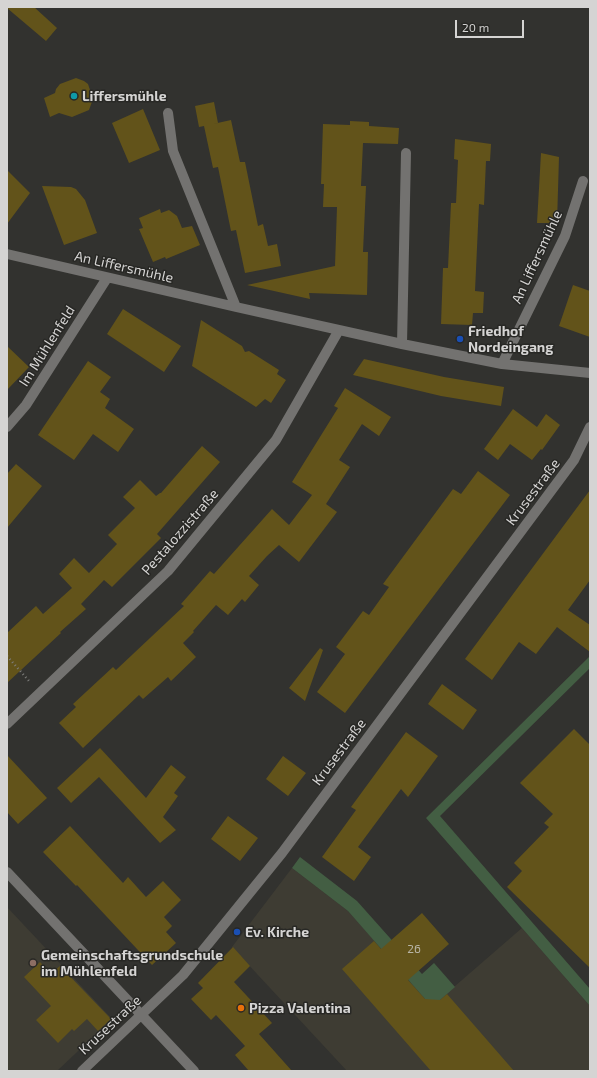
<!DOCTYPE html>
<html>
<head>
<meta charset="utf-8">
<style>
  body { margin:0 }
  #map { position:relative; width:597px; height:1078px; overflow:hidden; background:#32322f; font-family:"Exo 2",sans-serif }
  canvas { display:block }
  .frame { position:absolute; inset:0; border:8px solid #d5d4d3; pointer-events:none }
  .scale { position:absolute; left:455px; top:20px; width:69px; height:18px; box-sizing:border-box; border:2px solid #d5d4d3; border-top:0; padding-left:5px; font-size:12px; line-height:14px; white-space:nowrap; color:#d5d4d3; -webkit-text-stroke:3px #282825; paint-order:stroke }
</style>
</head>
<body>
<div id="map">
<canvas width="597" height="1078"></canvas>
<div class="frame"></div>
<div class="scale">20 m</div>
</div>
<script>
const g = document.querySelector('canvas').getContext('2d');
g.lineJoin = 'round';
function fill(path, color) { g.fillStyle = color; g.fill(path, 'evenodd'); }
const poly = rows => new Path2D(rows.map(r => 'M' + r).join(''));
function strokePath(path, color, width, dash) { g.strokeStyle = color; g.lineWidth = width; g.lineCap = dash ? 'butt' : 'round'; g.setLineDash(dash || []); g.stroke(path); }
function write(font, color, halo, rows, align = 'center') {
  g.font = font + ' "Exo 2",sans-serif'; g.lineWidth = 3; g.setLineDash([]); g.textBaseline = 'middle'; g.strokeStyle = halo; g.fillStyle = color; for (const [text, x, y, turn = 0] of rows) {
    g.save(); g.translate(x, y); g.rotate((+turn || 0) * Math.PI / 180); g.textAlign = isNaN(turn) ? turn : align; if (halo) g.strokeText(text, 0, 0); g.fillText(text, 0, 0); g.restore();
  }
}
fill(poly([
  [292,868,348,911,432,1006,522,928,590,1006,590,1071,347,1071,232,947],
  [7,907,112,1019,57,1071,7,1071]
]), '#3e3c33');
fill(poly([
  [590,656,590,668,440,816,590,989,590,1006,426,818],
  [300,857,357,901,422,974,434,963,455,987,432,1007,348,911,292,868]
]), '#435e43');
fill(poly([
  [7,7,34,7,57,28,46,41,7,8],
  [76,78,84,81,88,84,93,99,89,110,72,117,59,113,50,117,44,98,55,93,56,89,60,84],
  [214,102,218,123,213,124,231,120,240,162,245,162,258,226,263,224,268,246,277,244,281,266,245,273,236,230,231,231,218,167,213,168,204,126,199,127,195,106],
  [143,109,160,150,129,163,112,123],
  [350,121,369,122,369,126,399,128,398,144,363,143,361,186,366,186,363,252,368,252,367,295,309,293,310,299,247,285,335,266,337,207,323,207,324,184,321,184,323,124,350,125],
  [455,139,491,144,490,161,486,161,484,205,479,204,478,226,475,291,484,292,483,313,473,313,472,325,441,324,443,268,448,268,451,203,456,203,458,160,454,159],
  [541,153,559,157,557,223,537,223],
  [7,170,30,193,7,224],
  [42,186,71,187,76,189,85,200,97,233,64,245],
  [160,209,161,213,169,210,177,216,182,228,192,226,200,245,166,259,165,257,153,262,139,229,143,228,139,218],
  [573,285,590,291,590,337,559,326],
  [123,309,181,346,164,372,107,334],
  [201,320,242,346,245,352,249,351,279,370,277,374,286,380,271,403,265,399,256,407,192,366],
  [7,346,29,367,7,390],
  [364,359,444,377,504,387,501,406,441,396,353,375],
  [88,361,111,377,100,392,110,399,105,408,134,429,118,452,93,434,74,460,38,435],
  [345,388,391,417,379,436,362,424,339,460,350,467,326,504,337,512,299,562,279,545,267,556,249,576,259,585,245,602,242,599,228,615,216,605,193,631,194,632,183,643,196,657,171,681,168,677,143,699,139,695,83,748,59,723,76,707,73,704,113,667,116,670,184,606,181,604,210,571,214,574,272,509,289,525,312,495,292,482,338,408,334,406],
  [513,409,537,427,546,414,560,425,542,450,541,449,532,460,510,444,498,460,484,449],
  [202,446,220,462,157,534,161,538,112,587,104,580,81,604,86,609,60,632,61,633,7,683,7,633,36,606,43,614,72,588,59,574,74,558,89,573,117,544,108,535,135,508,123,497,140,480,156,496,160,493,161,493],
  [16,464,42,486,7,528,7,474],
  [478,471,510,495,345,713,317,692,345,654,336,647,363,611,369,615,389,587,383,584,453,489,461,494],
  [590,490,590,580,568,610,590,625,590,652,557,627,536,654,519,642,492,680,465,659],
  [320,648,323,650,305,701,289,688],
  [442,684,477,710,463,730,428,704],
  [574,729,590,745,590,968,507,887,522,871,514,863,549,827,544,823,553,814,520,783],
  [406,732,438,756,408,797,401,789,358,847,371,857,354,881,322,857,356,810,351,807],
  [100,748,146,798,171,765,186,777,174,793,178,796,163,817,176,830,160,843,99,777,71,803,57,788],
  [7,755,47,798,18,824,7,812],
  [283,756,306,773,288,796,266,779],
  [228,816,258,838,240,861,211,839],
  [70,826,123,883,128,877,146,897,163,881,181,900,164,917,172,926,166,932,176,943,152,965,77,885,76,886,43,852],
  [422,913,449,944,408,980,425,999,440,1000,447,994,514,1071,431,1071,342,969,374,941,381,949],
  [233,947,250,966,234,982,272,1023,259,1034,292,1071,249,1071,235,1055,245,1046,216,1015,211,1020,191,999,203,988,198,983],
  [40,962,51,974,60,966,111,1019,98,1031,87,1019,74,1031,72,1029,58,1043,36,1020,51,1006,24,977]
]), '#62531a');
strokePath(poly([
  [7,656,29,681]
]), '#7f7f7d', 2.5, [1, 3]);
strokePath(poly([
  [168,113,173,151,236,307],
  [7,254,236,307,402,344,502,364,590,373],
  [402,344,406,153],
  [502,364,565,236,583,181],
  [7,427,26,405,107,278],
  [7,724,168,571,276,440,339,330],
  [7,872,194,1071],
  [82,1071,183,975,282,853,574,460,590,427]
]), '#737270', 10);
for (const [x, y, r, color] of [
  [74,96,4,"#0f9aa8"],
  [460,339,4,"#1a4fb4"],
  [237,932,4,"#1a4fb4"],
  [33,963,4,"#8d6e63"],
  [241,1008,4,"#e8710a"]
]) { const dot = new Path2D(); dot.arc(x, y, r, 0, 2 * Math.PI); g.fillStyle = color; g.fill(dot); strokePath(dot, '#282825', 1.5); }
write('12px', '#b8b4a5', null, [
  ["26",414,949]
]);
write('bold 14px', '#d5d4d3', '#282825', [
  ["Liffersmühle",82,96],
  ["Friedhof",468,331],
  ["Nordeingang",468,347],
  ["Ev. Kirche",245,932],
  ["Gemeinschaftsgrundschule",41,955],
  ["im Mühlenfeld",41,971],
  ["Pizza Valentina",249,1008]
], 'left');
write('14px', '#d5d4d3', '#282825', [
  ["An Liffersmühle",537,257,-65],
  ["An Liffersmühle",124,267,13],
  ["Im Mühlenfeld",47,346,-58],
  ["Krusestraße",533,492,-53],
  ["Pestalozzistraße",180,532,-49],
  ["Krusestraße",339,752,-53],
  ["Krusestraße",110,1025,-43]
]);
</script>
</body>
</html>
